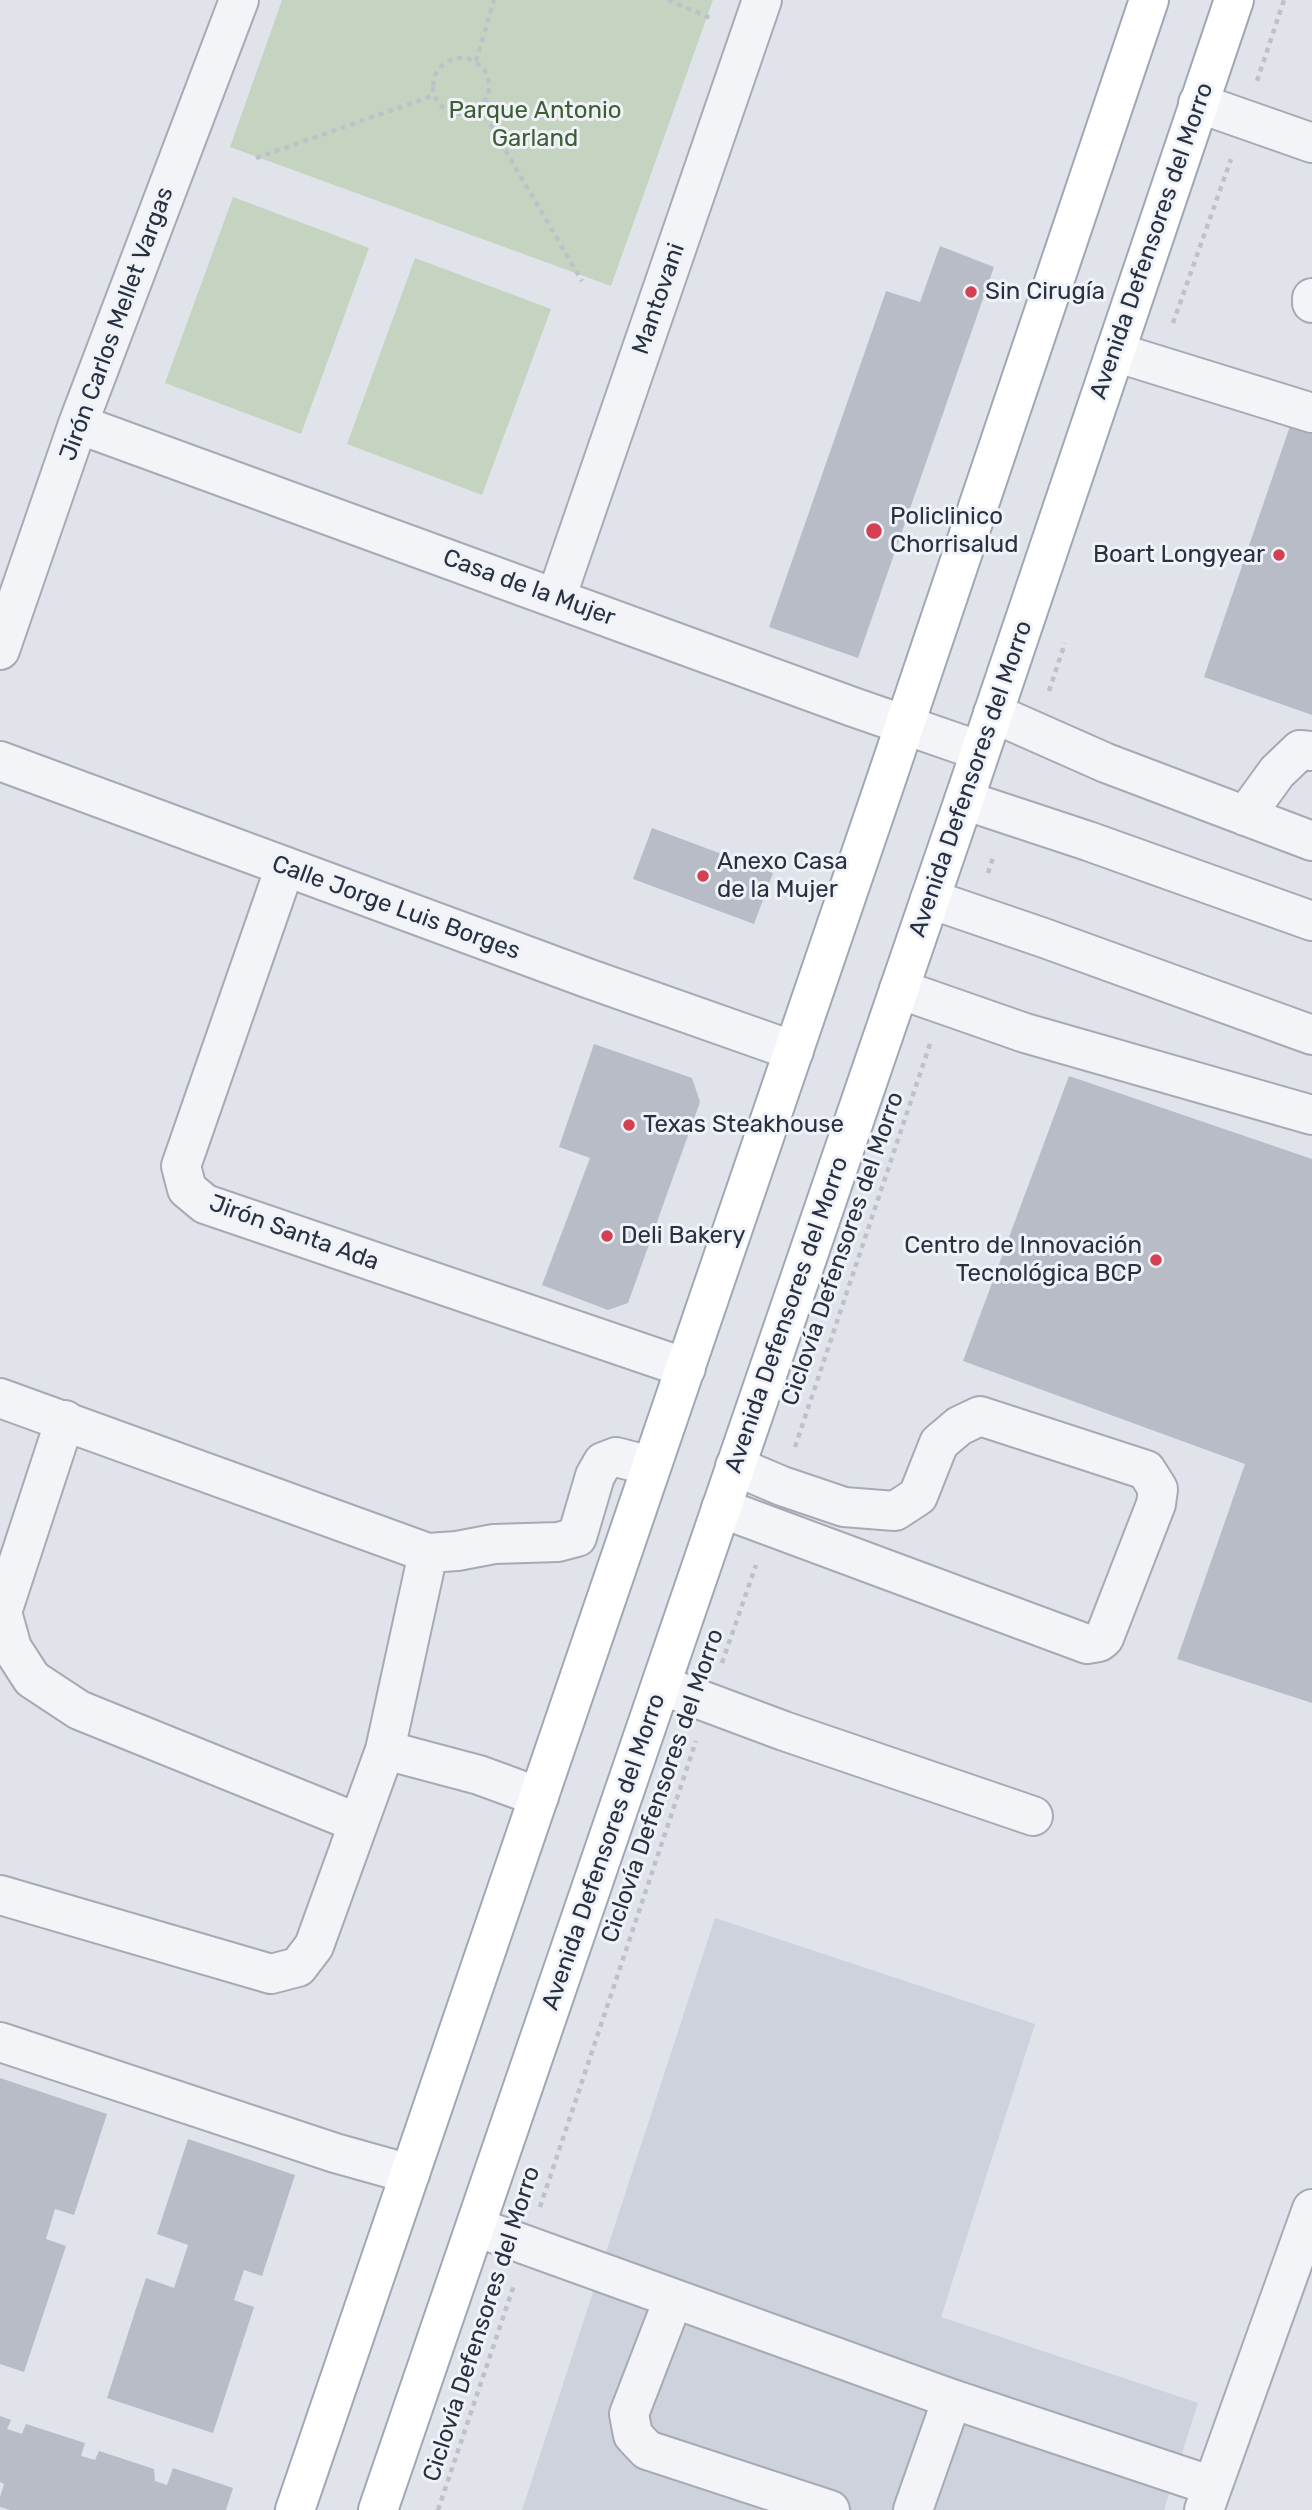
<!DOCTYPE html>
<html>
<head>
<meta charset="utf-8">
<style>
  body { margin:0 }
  canvas { display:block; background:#e0e3e9 }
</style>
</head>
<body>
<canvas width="1312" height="2510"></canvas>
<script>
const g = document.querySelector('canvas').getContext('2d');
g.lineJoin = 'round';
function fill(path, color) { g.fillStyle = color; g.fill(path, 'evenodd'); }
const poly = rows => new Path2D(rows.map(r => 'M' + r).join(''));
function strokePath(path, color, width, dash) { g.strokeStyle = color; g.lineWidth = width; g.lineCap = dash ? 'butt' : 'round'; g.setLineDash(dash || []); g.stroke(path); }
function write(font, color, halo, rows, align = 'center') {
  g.font = font + ' Rubik,sans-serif'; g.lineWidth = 6; g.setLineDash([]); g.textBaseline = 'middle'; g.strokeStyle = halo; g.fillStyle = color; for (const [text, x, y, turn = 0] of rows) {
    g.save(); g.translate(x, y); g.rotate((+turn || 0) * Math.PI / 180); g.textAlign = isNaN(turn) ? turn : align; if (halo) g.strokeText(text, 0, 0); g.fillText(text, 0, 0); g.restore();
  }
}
fill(poly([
  [715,1918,1035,2024,941,2317,1198,2403,1164,2510,522,2510]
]), '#ced2dc');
fill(poly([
  [282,0,713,0,611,286,230,147],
  [233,197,369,248,301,434,165,383],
  [415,258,551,309,482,495,347,444]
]), '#c5d4c1');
fill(poly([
  [940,246,994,267,858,658,769,627,886,291,920,302],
  [1290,426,1312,433,1312,715,1204,677],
  [652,828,773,873,754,924,633,879],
  [594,1044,692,1078,700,1102,628,1303,608,1310,542,1285,590,1158,559,1147],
  [1069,1076,1312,1159,1312,1703,1177,1659,1245,1464,963,1361],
  [0,2078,107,2114,74,2215,55,2209,46,2239,66,2246,24,2372,0,2364],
  [188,2139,295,2175,262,2276,244,2270,234,2300,254,2307,213,2433,107,2398,146,2278,174,2288,188,2245,157,2234],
  [0,2416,11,2420,7,2429,22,2434,26,2424,85,2443,81,2456,95,2460,99,2451,154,2469,155,2481,167,2485,173,2468,233,2488,226,2510,10,2510,0,2507,0,2497,4,2484,0,2482]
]), '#b7bcc7');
const minor = poly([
  [1198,103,1312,143],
  [1312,298,1312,303],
  [1115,352,1312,413],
  [78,424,853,707,980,751],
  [556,598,762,0],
  [0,650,78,424,239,0],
  [993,713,1106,763,1312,841],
  [0,761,587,978,794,1051],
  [964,800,1088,841,1312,921],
  [1245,816,1277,772,1300,750,1312,751],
  [285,867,181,1166,187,1189,205,1204,686,1368],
  [930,899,1044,938,1312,1035],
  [899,989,1025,1033,1312,1115],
  [0,1398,428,1553,385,1750],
  [65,1420,2,1612,12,1648,32,1679,79,1710,358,1823],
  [721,1508,1087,1644,1099,1642,1104,1638,1156,1504,1158,1489,1146,1470,980,1416,959,1426,939,1443,918,1496,895,1511,844,1507,782,1486,735,1466],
  [428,1553,457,1551,494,1544,558,1542,577,1537,595,1476,603,1462,616,1457,651,1466],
  [661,1685,784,1731,1033,1816],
  [0,1895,271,1974,298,1967,314,1946,385,1750,479,1775,539,1797],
  [0,2042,335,2153,410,2174],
  [476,2227,952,2399,1212,2486],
  [673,2300,629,2414,633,2435,647,2450,830,2510],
  [913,2510,952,2399],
  [1204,2510,1312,2209]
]);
const major = poly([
  [295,2510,882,792,1149,0],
  [378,2510,964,800,1234,0]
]);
strokePath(minor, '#a5aab4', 42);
strokePath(major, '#9fa7b6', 42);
strokePath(poly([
  [668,0,713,19],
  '433 86a28 28 0 1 1 56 0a28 28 0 1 1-56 0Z',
  [476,61,494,0],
  [1257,81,1284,0],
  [480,107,582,281],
  [256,158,435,95],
  [1173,323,1231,159],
  [1049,691,1065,643],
  [988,873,994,855],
  [795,1447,930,1044],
  [722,1663,756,1565],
  [540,2207,696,1741],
  [438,2510,514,2285]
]), '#bec1c9', 4.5, [5, 5]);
strokePath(minor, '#f3f4f8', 38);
strokePath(major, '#fff', 38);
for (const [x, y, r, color] of [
  [971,292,7,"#d44052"],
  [874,531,9,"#d44052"],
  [1279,555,7,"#d44052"],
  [703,876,7,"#d44052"],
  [629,1125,7,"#d44052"],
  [607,1236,7,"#d44052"],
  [1156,1260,7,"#d44052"]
]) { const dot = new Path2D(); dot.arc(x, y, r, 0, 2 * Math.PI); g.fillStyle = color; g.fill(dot); strokePath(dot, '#eff2f7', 2.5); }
write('24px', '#3b5e34', '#eff2f7', [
  ["Parque Antonio",535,111],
  ["Garland",535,139]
]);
write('24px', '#283042', '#eff2f7', [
  ["Avenida Defensores del Morro",1152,241,-71],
  ["Mantovani",659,299,-71],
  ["Jirón Carlos Mellet Vargas",117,324,-70],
  ["Casa de la Mujer",529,588,20],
  ["Avenida Defensores del Morro",971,779,-71],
  ["Calle Jorge Luis Borges",396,908,20],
  ["Jirón Santa Ada",294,1233,20],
  ["Ciclovía Defensores del Morro",843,1249,-71],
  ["Avenida Defensores del Morro",787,1315,-71],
  ["Ciclovía Defensores del Morro",663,1786,-71],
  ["Avenida Defensores del Morro",604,1852,-71],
  ["Ciclovía Defensores del Morro",482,2324,-72]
]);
write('24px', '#283042', '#eff2f7', [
  ["Sin Cirugía",985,292],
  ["Policlinico",890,517],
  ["Chorrisalud",890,545],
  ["Boart Longyear",1265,555,"right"],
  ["Anexo Casa",717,862],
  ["de la Mujer",717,890],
  ["Texas Steakhouse",643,1125],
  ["Deli Bakery",621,1236],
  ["Centro de Innovación",1142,1246,"right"],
  ["Tecnológica BCP",1142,1274,"right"]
], 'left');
</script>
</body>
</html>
